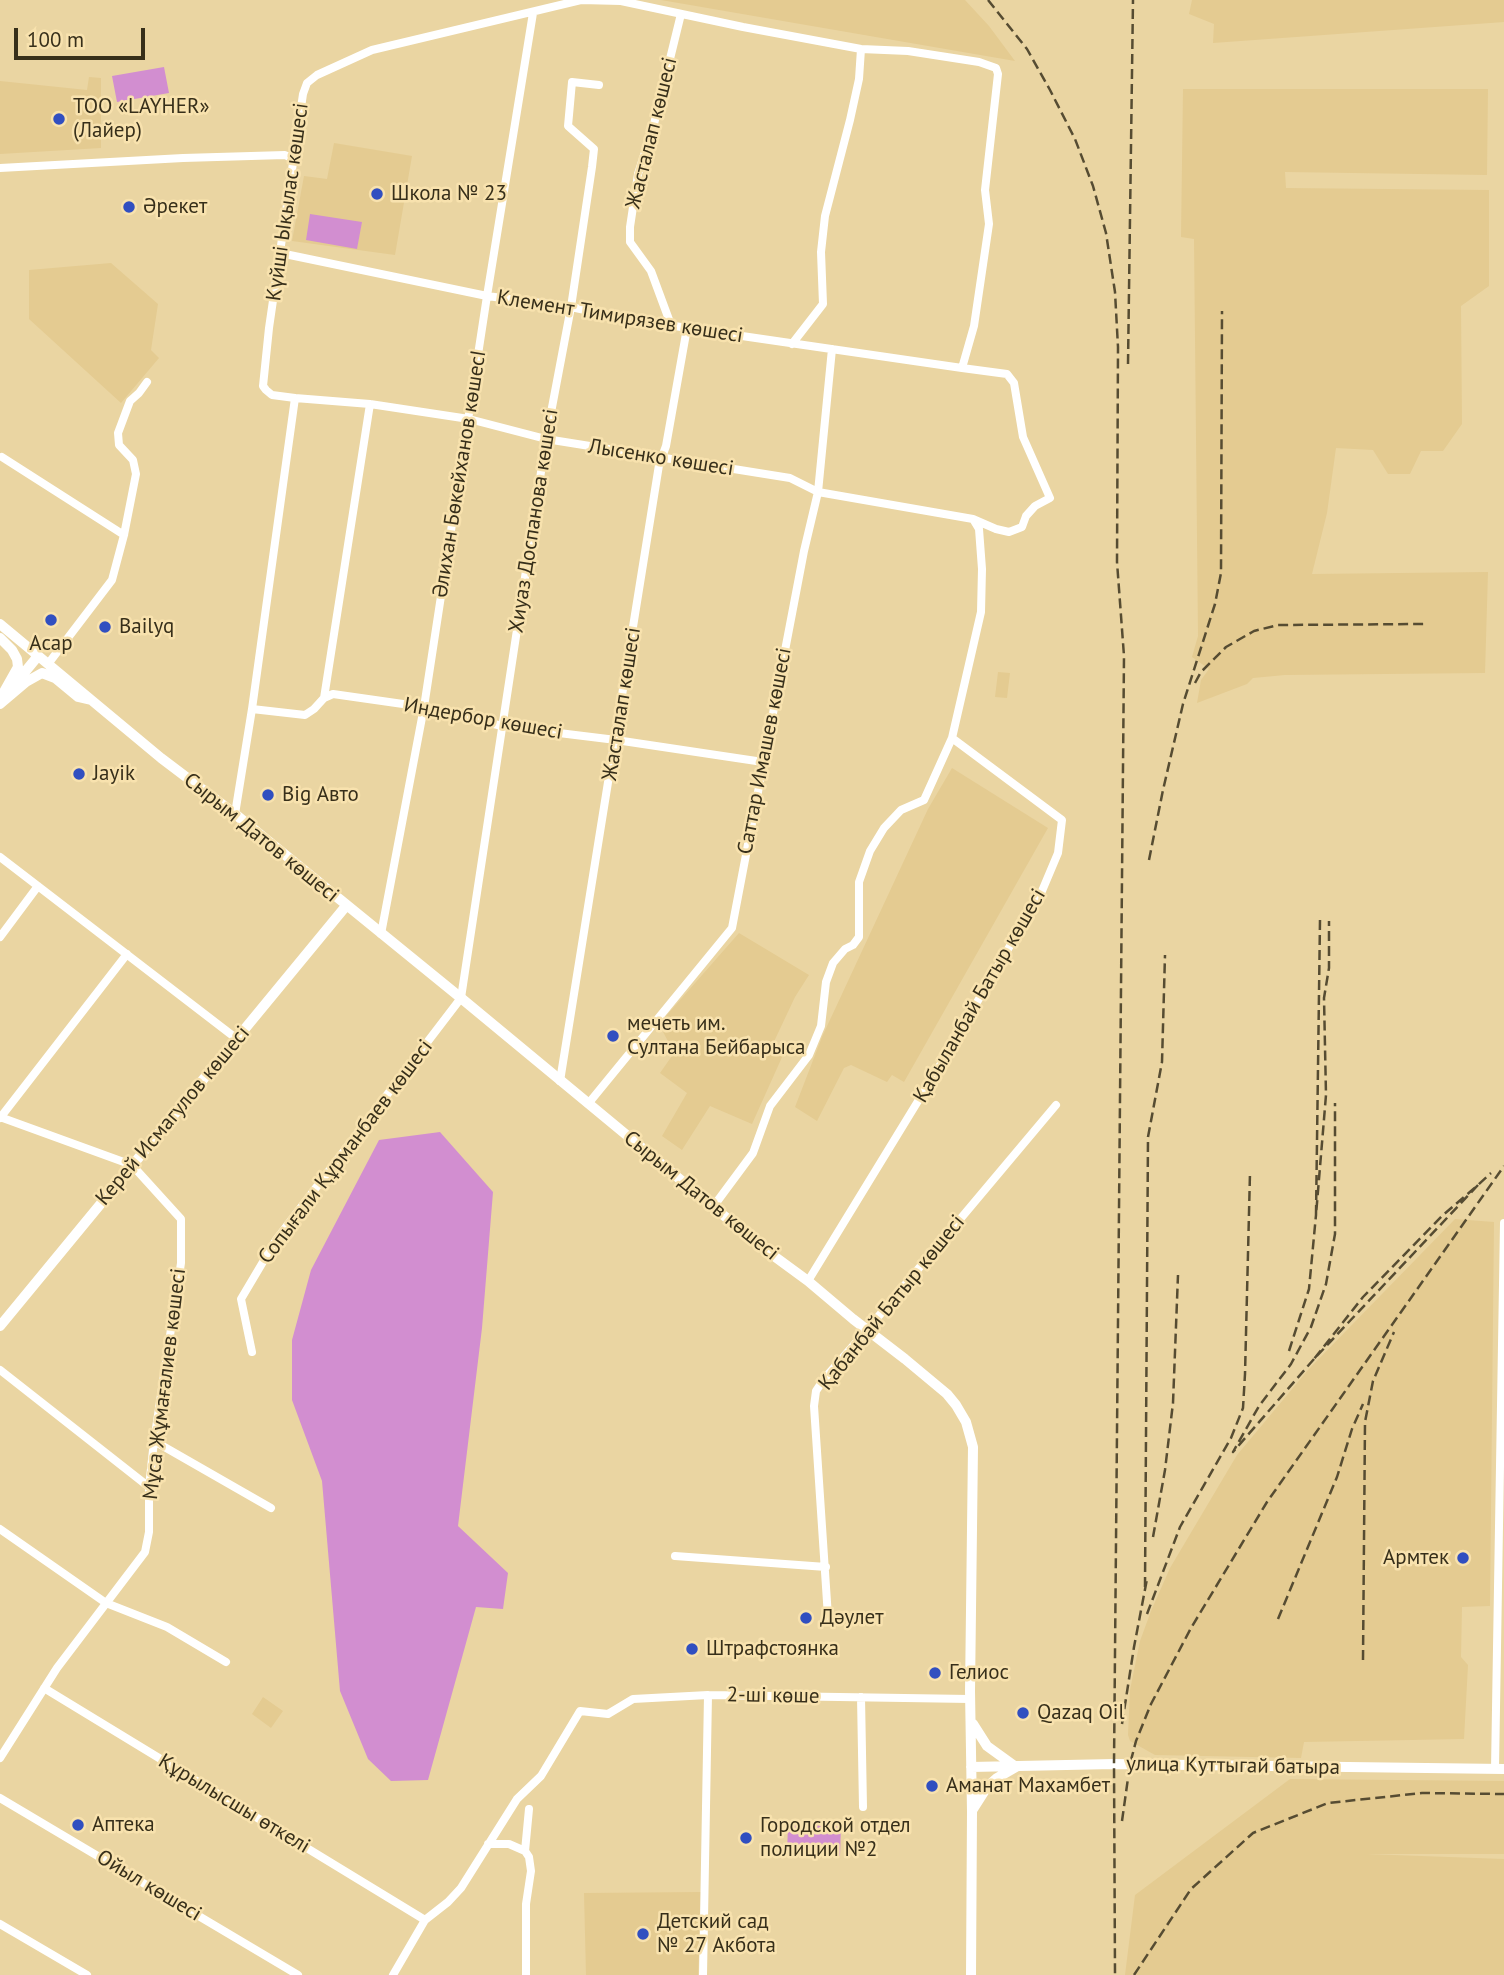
<!DOCTYPE html>
<html>
<head>
<meta charset="utf-8">
<style>
  body { margin:0 }
  #map { position:relative; width:1504px; height:1975px; overflow:hidden; background:#ead5a2; font-family:"PT Sans",sans-serif }
  canvas { display:block }
  .scale { position:absolute; left:14px; top:28px; width:131px; height:32px; box-sizing:border-box; border:4px solid #372f1a; border-top:0; padding-left:9px; font-size:21px; line-height:24px; white-space:nowrap; color:#372f1a; -webkit-text-stroke:5px #f8e2ae; paint-order:stroke }
</style>
</head>
<body>
<div id="map">
<canvas width="1504" height="1975"></canvas>
<div class="scale">100 m</div>
</div>
<script>
const g = document.querySelector('canvas').getContext('2d');
g.lineJoin = 'round';
function fill(path, color) { g.fillStyle = color; g.fill(path, 'evenodd'); }
const poly = rows => new Path2D(rows.map(r => 'M' + r).join(''));
function strokePath(path, color, width, dash) { g.strokeStyle = color; g.lineWidth = width; g.lineCap = dash ? 'butt' : 'round'; g.setLineDash(dash || []); g.stroke(path); }
function write(font, color, halo, rows, align = 'center') {
  g.font = font + ' "PT Sans",sans-serif'; g.lineWidth = 5; g.setLineDash([]); g.textBaseline = 'middle'; g.strokeStyle = halo; g.fillStyle = color; for (const [text, x, y, turn = 0] of rows) {
    g.save(); g.translate(x, y); g.rotate((+turn || 0) * Math.PI / 180); g.textAlign = isNaN(turn) ? turn : align; if (halo) g.strokeText(text, 0, 0); g.fillText(text, 0, 0); g.restore();
  }
}
fill(poly([
  [661,0,965,0,989,26,1015,61],
  [1192,0,1504,0,1504,22,1213,43,1214,24,1189,14],
  [89,77,101,78,101,148,0,154,0,81,87,90],
  [1183,89,1488,89,1487,175,1285,172,1286,188,1489,190,1489,286,1461,306,1462,424,1443,451,1421,451,1410,474,1388,474,1373,450,1336,448,1327,513,1312,574,1488,572,1485,673,1285,675,1253,678,1247,684,1197,703,1201,680,1209,669,1192,657,1198,636,1194,239,1181,237],
  [334,143,412,156,395,255,292,241,304,176,327,179],
  [111,263,158,304,151,350,159,358,121,403,29,319,29,270],
  [998,672,1010,673,1007,698,995,697],
  [952,768,1048,828,904,1082,892,1075,887,1082,851,1065,844,1068,817,1121,795,1107,822,1037,928,809],
  [739,933,809,975,795,997,771,1048,783,1055,752,1124,710,1106,682,1150,662,1136,687,1093,660,1073,674,1053,659,1024],
  [1455,1219,1494,1222,1490,1606,1462,1607,1461,1657,1468,1665,1464,1739,1304,1742,1301,1758,1155,1755,1130,1741,1128,1735,1130,1690,1140,1641,1151,1611,1170,1568,1237,1455,1308,1370],
  [263,1697,283,1711,271,1728,252,1714],
  [1290,1779,1504,1781,1504,1854,1366,1854,1504,1859,1504,1975,1125,1975,1135,1895],
  [702,1892,698,1975,586,1975,584,1893]
]), '#e4cb91');
fill(poly([
  [164,67,169,93,117,102,112,76],
  [310,214,362,222,357,249,306,240],
  [440,1132,493,1192,482,1328,458,1526,508,1573,503,1609,476,1607,428,1780,391,1781,368,1759,340,1691,322,1481,292,1400,292,1340,311,1270,379,1140],
  [788,1825,841,1826,840,1856,787,1854]
]), '#d28ed0');
strokePath(poly([
  [0,168,183,158,285,155,293,159],
  [280,253,487,296,571,307,608,315,687,328,962,368],
  [671,325,651,271,630,242,630,227,638,174,654,124,681,14],
  [792,344,823,304,821,252,825,216,850,120,859,79,861,49],
  [2,457,124,535],
  [48,664,112,580,124,535,136,474,133,460,119,445,118,433,130,401,139,393,147,382],
  [324,698,370,404],
  [252,709,305,715,314,709,324,698,333,694,424,707,502,726,616,740,763,762],
  [235,814,252,709,295,398],
  [0,857,237,1039],
  [381,934,424,707,487,296,533,13],
  [0,937,38,886],
  [560,1081,659,465,666,446,687,328],
  [588,1104,732,928,804,551,818,492,832,349],
  [0,1117,132,1165,181,1219,181,1263,154,1441,149,1487,149,1532,145,1552,57,1668,0,1758],
  [0,1118,127,954],
  [713,1207,753,1153,770,1106,809,1055,821,1026,826,982,833,963,845,949,853,945,859,937,859,882,870,851,884,828,901,810,924,800,952,738],
  [808,1281,945,1057,1042,891,1058,853,1062,820,952,738,981,612,982,569,979,529,973,519,996,529,1009,532,1022,527,1026,516,1035,506,1050,498,1023,437,1014,383,1007,374,962,368,974,326,989,224,985,190,998,74,996,68,979,62,908,51,861,49,743,27,621,1,581,0,372,50,317,75,307,83,303,94,269,328,263,386,266,390,272,395,295,398,370,404,469,419,546,439,790,478,818,492,973,519],
  [252,1352,241,1299,276,1240,461,998,546,439,571,307,592,167,594,149,568,126,572,82,599,85],
  [0,1370,149,1487],
  [154,1441,271,1508],
  [0,1529,106,1603,167,1627,226,1662],
  [675,1556,826,1567],
  [828,1617,814,1406,816,1391,824,1379,867,1330,1056,1105],
  [44,1688,425,1920],
  [861,1697,863,1807],
  [1495,1769,1504,1223],
  [0,1798,298,1975],
  [488,1844,509,1844,525,1851,529,1857,531,1871,526,1904,526,1975],
  [525,1851,529,1809],
  [0,1924,87,1975],
  [393,1975,425,1920,448,1902,461,1888,517,1799,541,1776,580,1711,608,1714,633,1699,708,1695,970,1699],
  [703,1975,708,1695]
]), '#fff', 8);
strokePath(poly([
  [0,624,161,758,235,814,461,998,763,1248,808,1281,853,1319,905,1359,947,1394,956,1405,966,1422,973,1447,970,1691,972,1812,971,1975],
  [0,638,12,650,17,659,18,667,0,699],
  [15,684,38,656],
  [0,704,26,682,42,673,55,678,78,697,91,700],
  [0,1326,346,906],
  [973,1724,987,1746,1016,1767,997,1778,987,1787,973,1809],
  [971,1767,1114,1764,1504,1769]
]), '#fff', 10);
strokePath(poly([
  [988,0,1027,49,1050,90,1075,139,1093,186,1106,233,1115,292,1118,347,1117,562,1124,656,1114,1764,1115,1975],
  [1128,364,1133,0],
  [1195,683,1201,672,1226,647,1254,631,1278,625,1425,624],
  [1149,860,1163,790,1183,704,1215,604,1221,573,1222,311],
  [1320,920,1316,1215,1326,1095,1324,998,1329,968,1329,921],
  [1478,1185,1314,1359,1363,1297,1442,1216,1478,1185,1491,1173],
  [1289,1351,1309,1289,1316,1215],
  [1314,1359,1233,1452,1259,1406,1291,1364,1311,1327,1326,1284,1335,1234,1335,1103],
  [1153,1537,1165,1470,1173,1403,1178,1275],
  [1145,1587,1148,1137,1162,1062,1165,955],
  [1147,1614,1180,1527,1231,1438,1243,1408,1245,1374,1250,1173],
  [1278,1619,1337,1477,1352,1429,1363,1404],
  [1363,1660,1365,1422,1373,1381,1394,1332],
  [1122,1724,1134,1647,1147,1579],
  [1122,1821,1130,1764,1136,1741,1151,1704,1191,1628,1267,1502,1504,1166],
  [1134,1975,1191,1889,1253,1833,1328,1803,1422,1793,1504,1794]
]), '#564c32', 2.5, [10, 5]);
for (const [x, y, r, color] of [
  [59,119,7,"#314fc0"],
  [377,194,7,"#314fc0"],
  [129,207,7,"#314fc0"],
  [51,620,7,"#314fc0"],
  [105,627,7,"#314fc0"],
  [79,774,7,"#314fc0"],
  [268,795,7,"#314fc0"],
  [613,1036,7,"#314fc0"],
  [1463,1558,7,"#314fc0"],
  [806,1618,7,"#314fc0"],
  [692,1649,7,"#314fc0"],
  [935,1673,7,"#314fc0"],
  [1023,1713,7,"#314fc0"],
  [932,1786,7,"#314fc0"],
  [78,1825,7,"#314fc0"],
  [746,1838,7,"#314fc0"],
  [643,1934,7,"#314fc0"]
]) { const dot = new Path2D(); dot.arc(x, y, r, 0, 2 * Math.PI); g.fillStyle = color; g.fill(dot); strokePath(dot, '#f8e2ae', 2.5); }
write('21px', '#372f1a', '#f8e2ae', [
  ["ТОО «LAYHER»",73,107],
  ["(Лайер)",73,131],
  ["Школа № 23",391,194],
  ["Әрекет",143,207],
  ["Bailyq",119,627],
  ["Асар",51,644,"center"],
  ["Jayik",93,774],
  ["Big Авто",282,795],
  ["мечеть им.",627,1024],
  ["Султана Бейбарыса",627,1048],
  ["Армтек",1449,1558,"right"],
  ["Дәулет",820,1618],
  ["Штрафстоянка",706,1649],
  ["Гелиос",949,1673],
  ["Qazaq Oil",1037,1713],
  ["Аманат Махамбет",946,1786],
  ["Аптека",92,1825],
  ["Городской отдел",760,1826],
  ["полиции №2",760,1850],
  ["Детский сад",657,1922],
  ["№ 27 Акбота",657,1946]
], 'left');
write('21px', '#372f1a', '#f8e2ae', [
  ["Жасталап көшесі",652,133,-76],
  ["Күйші Ықылас көшесі",288,202,-82],
  ["Клемент Тимирязев көшесі",620,317,9],
  ["Лысенко көшесі",661,458,9],
  ["Әлихан Бөкейханов көшесI",460,474,-81],
  ["Хиуаз Доспанова көшесі",534,521,-81],
  ["Жасталап көшесі",622,704,-81],
  ["Индербор көшесі",483,719,10],
  ["Саттар Имашев көшесі",765,751,-79],
  ["Сырым Датов көшесі",261,838,39],
  ["Қабыланбай Батыр көшесі",980,996,-60],
  ["Керей Исмагулов көшесі",173,1116,-50],
  ["Сопығали Құрманбаев көшесі",346,1152,-53],
  ["Сырым Датов көшесі",701,1196,39],
  ["Қабанбай Батыр көшесі",892,1303,-51],
  ["Мұса Жұмағалиев көшесі",165,1384,-83],
  ["2-ші көше",773,1696,1],
  ["улица Куттыгай батыра",1233,1766,1],
  ["Құрылысшы өткелі",234,1804,31],
  ["Ойыл көшесі",149,1886,31]
]);
</script>
</body>
</html>
